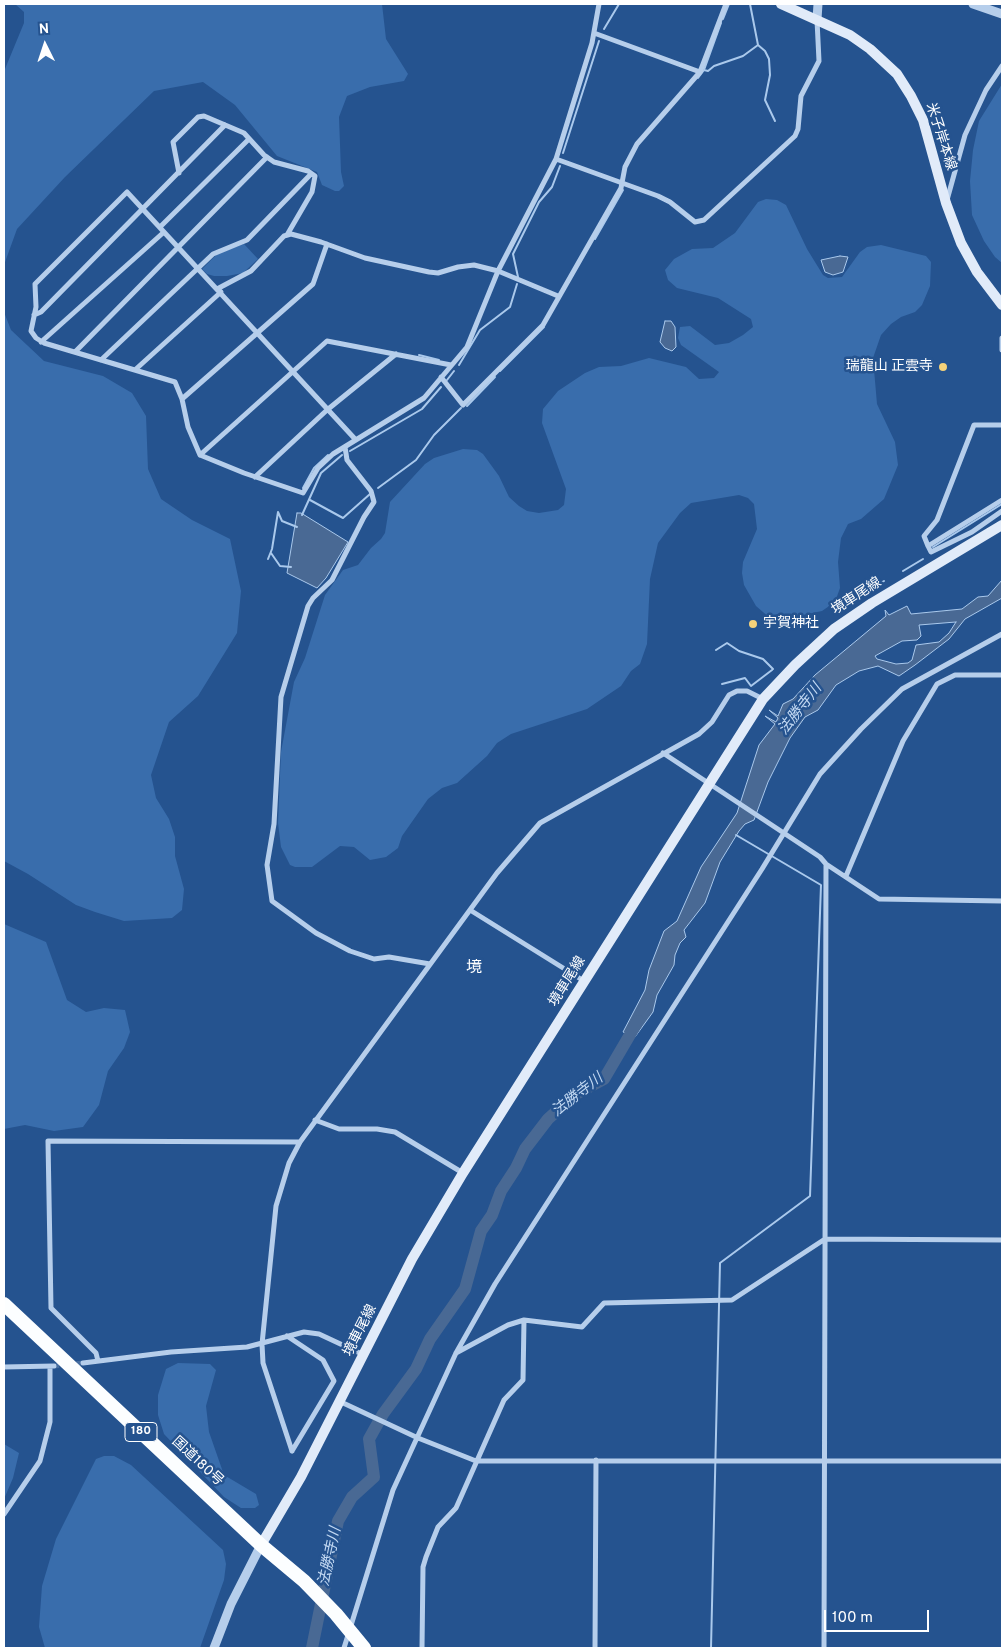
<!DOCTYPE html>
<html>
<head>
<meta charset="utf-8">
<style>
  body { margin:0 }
  #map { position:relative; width:1006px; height:1652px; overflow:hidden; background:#25538f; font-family:Overpass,sans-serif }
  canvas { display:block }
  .frame { position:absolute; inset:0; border:5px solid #fff; pointer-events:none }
  .north { position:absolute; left:20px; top:20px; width:50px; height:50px; -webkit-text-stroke:4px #25538f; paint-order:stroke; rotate:356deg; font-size:14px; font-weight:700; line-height:20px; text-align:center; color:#fff }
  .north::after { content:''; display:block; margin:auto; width:18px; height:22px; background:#fff; clip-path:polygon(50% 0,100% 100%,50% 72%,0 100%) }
  .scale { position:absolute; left:824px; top:1610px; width:105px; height:22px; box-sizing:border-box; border:2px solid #fff; border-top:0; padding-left:6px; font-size:15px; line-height:18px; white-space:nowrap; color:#fff; -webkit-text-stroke:4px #25538f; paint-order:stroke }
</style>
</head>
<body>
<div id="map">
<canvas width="1006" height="1652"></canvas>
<div class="frame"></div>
<div class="north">N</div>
<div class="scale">100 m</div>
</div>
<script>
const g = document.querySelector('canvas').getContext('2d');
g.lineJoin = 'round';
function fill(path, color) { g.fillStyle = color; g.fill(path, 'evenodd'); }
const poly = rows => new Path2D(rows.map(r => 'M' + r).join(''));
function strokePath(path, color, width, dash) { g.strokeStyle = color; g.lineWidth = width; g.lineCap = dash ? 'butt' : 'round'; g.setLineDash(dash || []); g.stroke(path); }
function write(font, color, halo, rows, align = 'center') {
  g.font = font + ' Overpass,"Noto Sans JP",sans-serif'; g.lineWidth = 5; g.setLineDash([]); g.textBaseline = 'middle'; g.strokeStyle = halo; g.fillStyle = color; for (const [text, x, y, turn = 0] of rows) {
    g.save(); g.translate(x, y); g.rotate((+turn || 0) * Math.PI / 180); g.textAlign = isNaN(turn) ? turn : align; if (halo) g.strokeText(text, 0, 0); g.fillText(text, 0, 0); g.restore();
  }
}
fill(poly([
  [15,4,382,4,386,39,408,74,404,81,370,87,347,96,339,117,341,172,344,186,339,191,335,191,322,185,317,172,277,156,235,105,203,82,154,91,65,177,17,229,4,265,5,69,24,23,24,12],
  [1002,84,1002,263,995,257,984,241,972,215,970,181,973,150,979,121],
  [766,199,777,200,786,205,807,249,823,275,828,278,842,277,860,252,867,247,881,245,926,256,931,262,930,286,922,305,915,312,901,317,891,324,881,335,873,358,877,404,895,442,898,465,884,499,861,519,848,524,841,538,838,562,840,588,835,602,822,611,788,618,771,619,756,606,744,585,742,573,743,562,757,529,754,504,748,498,739,495,691,503,680,513,658,543,650,579,647,644,640,664,631,671,621,686,587,709,511,734,497,743,487,756,457,783,442,788,428,799,402,836,398,848,386,857,370,860,354,847,340,846,312,867,295,867,290,865,281,847,278,823,281,752,294,682,305,658,325,595,343,570,358,565,371,548,381,539,385,533,390,502,425,464,434,458,463,449,477,450,483,454,499,476,509,497,519,506,527,511,539,513,558,510,564,505,566,489,542,423,543,409,558,391,585,373,599,367,621,366,649,358,686,367,699,379,714,378,719,372,681,345,678,338,680,327,690,326,715,345,729,343,743,335,753,327,751,319,718,298,677,288,668,280,665,270,674,259,692,249,713,248,735,233,758,202],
  [244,244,258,259,243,273,227,276,214,276,207,274,202,269,217,254],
  [4,312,11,330,44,361,103,376,132,393,146,416,148,469,161,499,192,520,230,539,241,591,237,633,198,696,169,722,151,775,156,798,169,819,175,837,175,856,184,889,182,910,172,918,124,921,95,912,76,905,28,874,4,861],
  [4,924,46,942,67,1000,86,1012,104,1008,125,1010,130,1032,124,1048,108,1071,99,1105,83,1127,54,1131,25,1125,4,1129],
  [178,1363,210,1364,216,1370,206,1406,209,1432,224,1475,256,1494,259,1505,255,1508,241,1508,224,1497,164,1434,158,1415,158,1395,166,1369],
  [4,1444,19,1453,13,1478,4,1499],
  [104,1456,114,1456,131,1465,223,1550,226,1564,224,1580,200,1648,45,1648,39,1627,42,1586,56,1539,96,1459]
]), '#396dac');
const water = poly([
  [840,256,848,257,843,272,833,275,825,272,821,260,840,256],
  [665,321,671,321,675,327,676,347,672,351,665,348,660,342,665,321],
  [297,513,301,513,348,542,326,578,317,588,287,573,297,513],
  [1002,580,1002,598,965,619,949,639,915,665,899,676,878,666,859,671,836,685,818,710,805,717,790,738,768,782,754,820,745,824,739,831,720,862,705,903,684,930,686,937,680,943,675,955,674,965,657,995,653,1012,635,1037,623,1032,645,990,649,970,664,931,677,921,701,867,737,813,759,745,775,724,765,716,776,722,778,718,769,710,778,716,783,704,793,699,815,675,886,616,885,610,889,615,907,606,911,614,962,609,978,597,988,596,1002,580],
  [956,622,949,633,939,642,916,645,912,660,908,663,896,664,877,659,875,656,902,641,917,640,921,636,919,625,956,622]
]);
fill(water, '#496994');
strokePath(water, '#aac9ec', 1);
strokePath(poly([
  [723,19,729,4],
  [604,29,619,4],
  [758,45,765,51,769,59,770,75,765,100,775,121],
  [704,70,708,71,714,66,743,56,758,45,750,4],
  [698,78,704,70,721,23],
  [563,153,599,41],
  [595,239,623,190],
  [518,277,513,254,539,202,552,187,560,166],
  [419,355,439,360],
  [459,365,480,330,510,307,517,284],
  [500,371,544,327],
  [447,380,454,371],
  [467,406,495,377],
  [350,451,422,409,441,387],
  [303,488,314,468,328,455],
  [378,488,416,460,434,435,461,408],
  [310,500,343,518,370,494],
  [302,515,321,473,342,455],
  [933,547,1002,504],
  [271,553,280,566,291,567],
  [268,559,272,549,278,512,282,521,297,527],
  [903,571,923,559],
  [870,589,884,581],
  [716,650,727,643,739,651,763,659,773,669],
  [722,684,745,678,751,686,772,670],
  [711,1648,720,1263,810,1196,821,885,736,835]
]), '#aac9ec', 2);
strokePath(poly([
  [312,1648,338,1521,352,1497,374,1477,369,1439,383,1414,416,1369,430,1339,465,1289,481,1231,492,1215,501,1191,516,1168,525,1149,548,1119,576,1094,604,1079,638,1021]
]), '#496994', 12);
strokePath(poly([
  [54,1366,83,1363]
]), '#466da0', 5, [5, 2.5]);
strokePath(poly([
  [594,33,700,72],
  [556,159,658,196,670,202,695,222,704,220,795,136,798,129,801,96,819,61,817,20],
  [179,173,173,142,198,117,204,116,244,133,264,155,274,162,308,171,315,176,312,192,287,235],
  [947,200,965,135,986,90,1002,66],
  [160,227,249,139],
  [217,289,251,271,284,236,291,234,321,242,365,258,429,272,438,273,458,267,474,265,498,271,558,296],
  [34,315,41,312,225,125],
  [1002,338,1002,350],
  [41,342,164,232],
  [75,352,267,157],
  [101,360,213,254,247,240,311,174],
  [136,369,221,292],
  [441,377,463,405,543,325,621,188,625,167,637,144,700,72,726,4],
  [182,399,313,284,327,244],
  [355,439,127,192,35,284,36,307,31,331,36,338,44,343,175,382,182,399,188,427,200,455,244,473,303,493,318,468,333,454,424,398,467,347,498,271,556,159,592,43,599,4],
  [345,447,347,460,371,491,374,502,364,517,332,580,313,598,308,606,281,697,274,824,267,865,272,901,316,933,350,951,374,959,389,957,430,964],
  [200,455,327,341,451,365],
  [255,477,327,410,396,354],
  [1002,500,928,546,931,552,972,532,1002,511],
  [928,546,924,536,937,520,974,425,1002,425],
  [663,753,820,857,826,864,879,899,1002,901],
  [846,876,903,741,937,684,955,675,1002,675],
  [470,910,584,981],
  [315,1120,339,1129,377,1129,395,1132,463,1173],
  [287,1336,323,1360,334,1381,292,1451],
  [456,1353,508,1325,524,1320,582,1327,604,1303,732,1300,825,1239,1002,1240],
  [98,1361,96,1353,51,1308,48,1141,300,1142],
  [83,1363,171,1352,247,1347,304,1332,319,1334,364,1355],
  [4,1367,54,1366],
  [341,1402,418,1438,476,1461,1002,1461],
  [292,1451,263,1363,262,1344,276,1206,289,1163,300,1142,497,873,540,823,699,734,712,722,729,695,737,691,747,691,763,699],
  [4,1514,40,1461,50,1422,50,1367],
  [344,1648,393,1490,456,1353,495,1284,762,869,820,774,861,729,902,689,1002,634],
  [422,1648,423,1567,426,1557,438,1527,456,1508,504,1400,523,1380,524,1320],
  [595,1648,596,1460],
  [824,1648,826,864]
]), '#b6ceeb', 5);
strokePath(poly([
  [973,4,1002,14],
  [817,19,818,4],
  [214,1648,231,1604,261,1545]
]), '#b6ceeb', 9);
strokePath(poly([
  [781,4,850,35,870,49,897,74,911,96,923,120,946,203,961,243,977,272,1002,305],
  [261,1545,301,1477,412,1259,463,1173,763,699,795,665,834,629,872,603,1002,525]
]), '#e1ebf9', 10);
strokePath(poly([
  [4,1304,261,1545,304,1581,336,1614,364,1648]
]), '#fcfeff', 14);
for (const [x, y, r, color] of [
  [943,367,5,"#f5d27a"],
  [753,624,5,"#f5d27a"]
]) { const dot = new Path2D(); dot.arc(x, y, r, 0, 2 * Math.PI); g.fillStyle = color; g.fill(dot); strokePath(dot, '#25538f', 2); }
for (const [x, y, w] of [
  [141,1432,32]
]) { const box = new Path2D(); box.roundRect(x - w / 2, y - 9.5, w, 19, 4); g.fillStyle = '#25538f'; g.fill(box); strokePath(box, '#fff', 1); }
write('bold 12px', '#fff', null, [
  ["180",141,1432]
]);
write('14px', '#fff', '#25538f', [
  ["米子岸本線",940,137,72],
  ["境車尾線",857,597,-33],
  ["境車尾線",568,982,-58],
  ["境車尾線",361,1331,-63],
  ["国道180号",197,1462,43]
]);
write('14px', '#fff', '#25538f', [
  ["瑞龍山 正雲寺",933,367],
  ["宇賀神社",763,624,"left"]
], 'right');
write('italic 15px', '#c2d8f2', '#25538f', [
  ["法勝寺川",801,710,-52],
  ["法勝寺川",578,1096,-38],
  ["法勝寺川",331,1557,-78]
]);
write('16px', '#fff', '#25538f', [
  ["境",474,969]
]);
</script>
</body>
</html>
